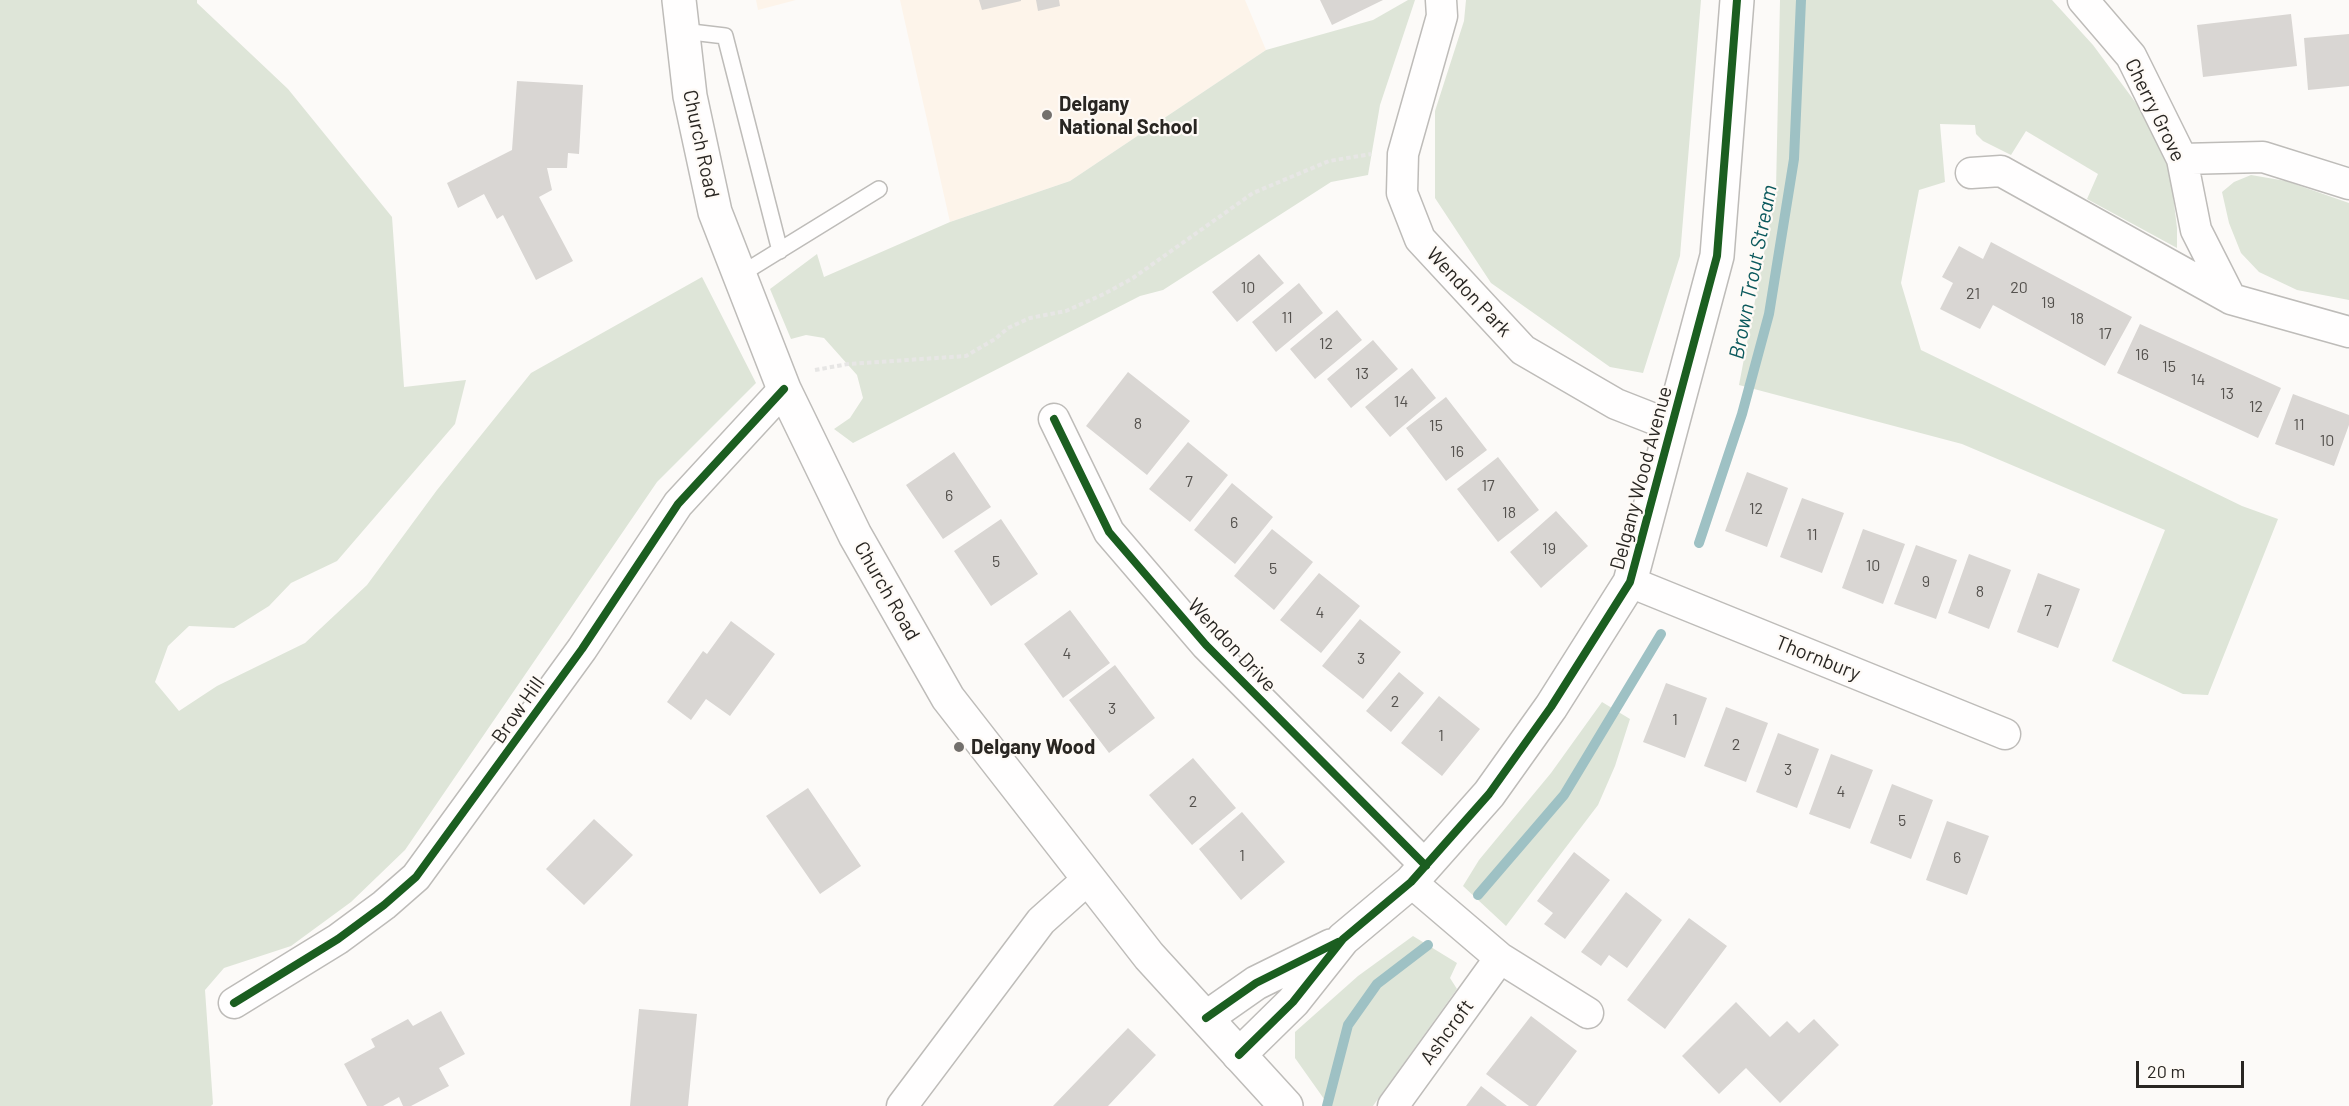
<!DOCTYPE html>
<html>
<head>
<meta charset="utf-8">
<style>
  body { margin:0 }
  #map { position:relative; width:2349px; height:1106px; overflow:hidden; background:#fcfaf8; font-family:Barlow,sans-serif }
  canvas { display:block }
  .scale { position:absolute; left:2136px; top:1061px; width:108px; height:27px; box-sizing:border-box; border:3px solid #292622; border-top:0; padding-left:8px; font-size:18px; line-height:21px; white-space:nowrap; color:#292622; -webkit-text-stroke:4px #fefaf6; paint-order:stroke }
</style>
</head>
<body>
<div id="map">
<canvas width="2349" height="1106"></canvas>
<div class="scale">20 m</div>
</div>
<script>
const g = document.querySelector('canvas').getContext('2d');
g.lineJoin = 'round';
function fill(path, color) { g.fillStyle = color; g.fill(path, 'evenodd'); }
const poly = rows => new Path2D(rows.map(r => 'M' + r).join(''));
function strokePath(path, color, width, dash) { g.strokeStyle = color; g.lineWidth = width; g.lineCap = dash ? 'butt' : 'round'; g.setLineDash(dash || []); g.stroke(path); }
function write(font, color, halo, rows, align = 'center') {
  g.font = font + ' Barlow,sans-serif'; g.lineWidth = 4.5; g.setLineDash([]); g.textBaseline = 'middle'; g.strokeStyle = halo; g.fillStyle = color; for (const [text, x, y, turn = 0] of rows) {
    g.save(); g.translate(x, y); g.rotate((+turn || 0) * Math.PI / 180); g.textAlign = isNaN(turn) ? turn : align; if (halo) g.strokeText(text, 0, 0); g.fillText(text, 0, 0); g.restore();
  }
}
fill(poly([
  [756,0,796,0,758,10],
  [900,0,1245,0,1266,50,1070,181,950,222]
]), '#fdf4ea');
fill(poly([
  [0,0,197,0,197,3,288,89,392,217,404,387,466,380,455,424,337,561,291,583,269,606,234,628,189,626,168,646,155,682,179,711,217,686,305,643,367,585,437,490,531,373,702,277,756,383,657,482,405,850,351,902,291,946,224,968,205,990,213,1104,211,1106,0,1106],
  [1408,0,1415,0,1380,105,1368,175,1331,182,1163,290,1140,296,853,443,834,429,850,418,863,398,857,375,824,338,806,335,791,339,770,289,817,254,824,277,950,222,1070,181,1266,50,1373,20],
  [1466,0,1701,0,1680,256,1643,373,1610,367,1491,283,1435,198,1435,111,1464,21],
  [1780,0,2052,0,2093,45,2150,122,2170,170,2177,228,2177,248,2087,199,2098,174,2026,131,2011,155,1983,141,1976,134,1975,125,1940,124,1945,182,1919,190,1901,283,1921,350,2242,506,2278,519,2208,695,2183,694,2112,661,2165,530,1962,444,1739,385,1776,190],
  [2251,175,2286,181,2349,203,2349,300,2297,290,2259,272,2241,253,2229,223,2222,192,2234,182],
  [1602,702,1630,719,1615,766,1598,805,1506,926,1463,886,1479,860,1551,773],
  [1413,936,1457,963,1450,978,1457,989,1373,1106,1329,1106,1295,1058,1295,1032,1358,976]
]), '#dee5d8');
strokePath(poly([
  [1699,543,1742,414,1769,314,1794,159,1801,0],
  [1478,895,1564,795,1661,634],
  [1327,1106,1348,1025,1377,984,1428,945]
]), '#9ec1c4', 10);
fill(poly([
  [979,0,1021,0,1021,1,982,10],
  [1036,0,1059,0,1060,6,1038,11],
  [1320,0,1383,0,1332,25],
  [2291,14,2297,66,2203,77,2197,25],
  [2349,34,2349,86,2308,90,2304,38],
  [517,81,583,85,579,154,568,153,567,168,547,168,552,190,539,197,573,261,536,280,503,215,497,219,484,194,458,208,447,183,512,150],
  [1991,242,2132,317,2105,366,1993,305,1980,329,1940,309,1953,283,1942,277,1959,246,1983,259],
  [1259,254,1284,283,1237,322,1212,292],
  [1299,283,1323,313,1276,352,1252,322],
  [1337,310,1362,340,1315,379,1290,349],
  [2140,324,2281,388,2258,438,2117,373],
  [1373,340,1398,369,1351,408,1327,379],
  [1412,368,1436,398,1390,437,1365,407],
  [1128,372,1190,421,1147,475,1086,426],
  [2293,394,2349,415,2349,425,2334,466,2275,444],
  [1446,397,1487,450,1446,481,1406,428],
  [1188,442,1228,475,1190,522,1149,489],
  [954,452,991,507,943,539,906,485],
  [1498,457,1539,510,1498,542,1457,489],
  [1747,472,1788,488,1767,547,1725,531],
  [1232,483,1273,517,1235,564,1194,530],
  [1802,498,1844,513,1822,573,1780,557],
  [1556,511,1588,546,1541,588,1510,552],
  [1001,519,1038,574,991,606,954,551],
  [1272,529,1313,562,1274,610,1234,576],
  [1863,529,1905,544,1883,604,1842,588],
  [1916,545,1957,560,1936,619,1894,604],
  [1969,554,2011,570,1989,629,1948,613],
  [1319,573,1360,606,1321,653,1280,620],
  [2038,573,2080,589,2058,648,2017,632],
  [1070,610,1110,663,1063,698,1024,644],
  [1360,619,1401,652,1363,699,1322,666],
  [731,621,775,654,730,716,706,699,691,720,667,702,703,651,707,654],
  [1115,665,1155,718,1109,753,1069,700],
  [1399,672,1424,693,1391,732,1366,711],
  [1666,683,1707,698,1685,758,1643,742],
  [1439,696,1480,729,1442,776,1401,743],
  [1726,707,1768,723,1746,782,1704,766],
  [1778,733,1819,749,1797,808,1756,792],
  [1831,754,1873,770,1850,829,1809,814],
  [1193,758,1236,808,1192,845,1149,795],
  [1892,784,1933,800,1911,859,1870,843],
  [808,788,861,866,820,894,766,816],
  [1242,812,1285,862,1241,900,1199,849],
  [594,819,633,855,584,905,546,869],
  [1947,821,1989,836,1967,895,1926,880],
  [1574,852,1610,880,1565,939,1544,924,1553,913,1537,901],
  [1626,892,1662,920,1627,968,1609,955,1601,966,1581,952],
  [1689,918,1727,946,1665,1029,1627,1000],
  [1736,1002,1770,1037,1787,1021,1799,1033,1814,1019,1839,1045,1780,1103,1746,1068,1719,1094,1682,1056],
  [639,1009,697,1014,688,1106,630,1106],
  [441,1011,465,1054,439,1068,449,1086,411,1106,403,1106,399,1097,383,1106,367,1106,344,1064,375,1047,371,1039,408,1019,413,1026],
  [1531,1016,1577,1051,1536,1106,1529,1106,1486,1074],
  [1128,1028,1156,1055,1108,1106,1053,1106],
  [1481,1086,1507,1106,1466,1106]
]), '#d9d6d3');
const service = poly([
  [683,31,725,36,780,251],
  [738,276,879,189]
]);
const minor = poly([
  [1441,0,1442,16,1403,154,1402,193,1420,239,1523,350,1616,404,1672,426],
  [2083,0,2131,56,2182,159,2196,230,2231,299,2349,332],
  [2182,159,2263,157,2349,184],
  [1971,173,2001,171,2231,299],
  [1054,419,1109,532,1206,645,1426,866],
  [1630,582,2005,734],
  [1411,882,1500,958,1588,1013],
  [234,1003,338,939,384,905,416,877,582,649,678,504,784,389],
  [902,1106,1041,921,1088,879],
  [1393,1106,1500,958]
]);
const tertiary = poly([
  [1206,1018,1256,983,1331,946],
  [1239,1055,1293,1002,1343,939,1411,882,1489,794,1551,707,1630,582,1717,256,1737,0]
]);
const secondary = poly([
  [679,0,690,96,715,212,784,389,855,535,948,698,1149,956,1286,1106]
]);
strokePath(service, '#bebcb9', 18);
strokePath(minor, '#bebcb9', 33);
strokePath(tertiary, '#bebcb9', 36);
strokePath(secondary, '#bebcb9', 36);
strokePath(poly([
  [815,370,848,364,966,356,995,339,1008,328,1030,318,1066,311,1104,294,1133,278,1253,193,1329,161,1371,154]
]), '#e7e6e5', 4, [4.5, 3]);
strokePath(service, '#fffefe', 15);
strokePath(minor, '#fffefe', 30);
strokePath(tertiary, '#fffefe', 33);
strokePath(secondary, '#fffefe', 33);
strokePath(poly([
  [1054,419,1109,532,1206,645,1426,866],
  [234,1003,338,939,384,905,416,877,582,649,678,504,784,389],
  [1206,1018,1256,983,1338,942],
  [1239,1055,1293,1002,1343,939,1411,882,1489,794,1551,707,1630,582,1717,256,1737,0]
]), '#1b5e20', 8);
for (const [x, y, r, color] of [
  [1047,115,6,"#73706d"],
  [959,747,6,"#73706d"]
]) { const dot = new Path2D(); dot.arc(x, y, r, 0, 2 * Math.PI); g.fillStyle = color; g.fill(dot); strokePath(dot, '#fefaf6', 2); }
write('16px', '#55524e', null, [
  ["10",1248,288],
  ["20",2019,288],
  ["21",1973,294],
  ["19",2048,303],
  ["11",1287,318],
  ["18",2077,319],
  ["17",2105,334],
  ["12",1326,344],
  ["16",2142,355],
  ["15",2169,367],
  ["13",1362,374],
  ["14",2198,380],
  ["13",2227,394],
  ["14",1401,402],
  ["12",2256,407],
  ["8",1138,424],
  ["11",2299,425],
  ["15",1436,426],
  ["10",2327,441],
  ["16",1457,452],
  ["7",1189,482],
  ["17",1488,486],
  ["6",949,496],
  ["12",1756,509],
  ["18",1509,513],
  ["6",1234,523],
  ["11",1812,535],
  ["19",1549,549],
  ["5",996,562],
  ["10",1873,566],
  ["5",1273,569],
  ["9",1926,582],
  ["8",1980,592],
  ["7",2048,611],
  ["4",1320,613],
  ["4",1067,654],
  ["3",1361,659],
  ["2",1395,702],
  ["3",1112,709],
  ["1",1675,720],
  ["1",1441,736],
  ["2",1736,745],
  ["3",1788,770],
  ["4",1841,792],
  ["2",1193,802],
  ["5",1902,821],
  ["1",1242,856],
  ["6",1957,858]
]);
write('bold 20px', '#292622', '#fefaf6', [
  ["Delgany",1059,104],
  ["National School",1059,127],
  ["Delgany Wood",971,747]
], 'left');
write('20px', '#292622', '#fefaf6', [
  ["Cherry Grove",2155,110,64],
  ["Church Road",701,144,78],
  ["Wendon Park",1469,292,47],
  ["Delgany Wood Avenue",1641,478,-75],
  ["Church Road",887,591,60],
  ["Wendon Drive",1232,645,47],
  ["Thornbury",1818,658,22],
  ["Brow Hill",518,710,-55],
  ["Ashcroft",1447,1032,-54]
]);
write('italic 21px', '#0b595d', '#fefaf6', [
  ["Brown Trout Stream",1753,272,-79]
]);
</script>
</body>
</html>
